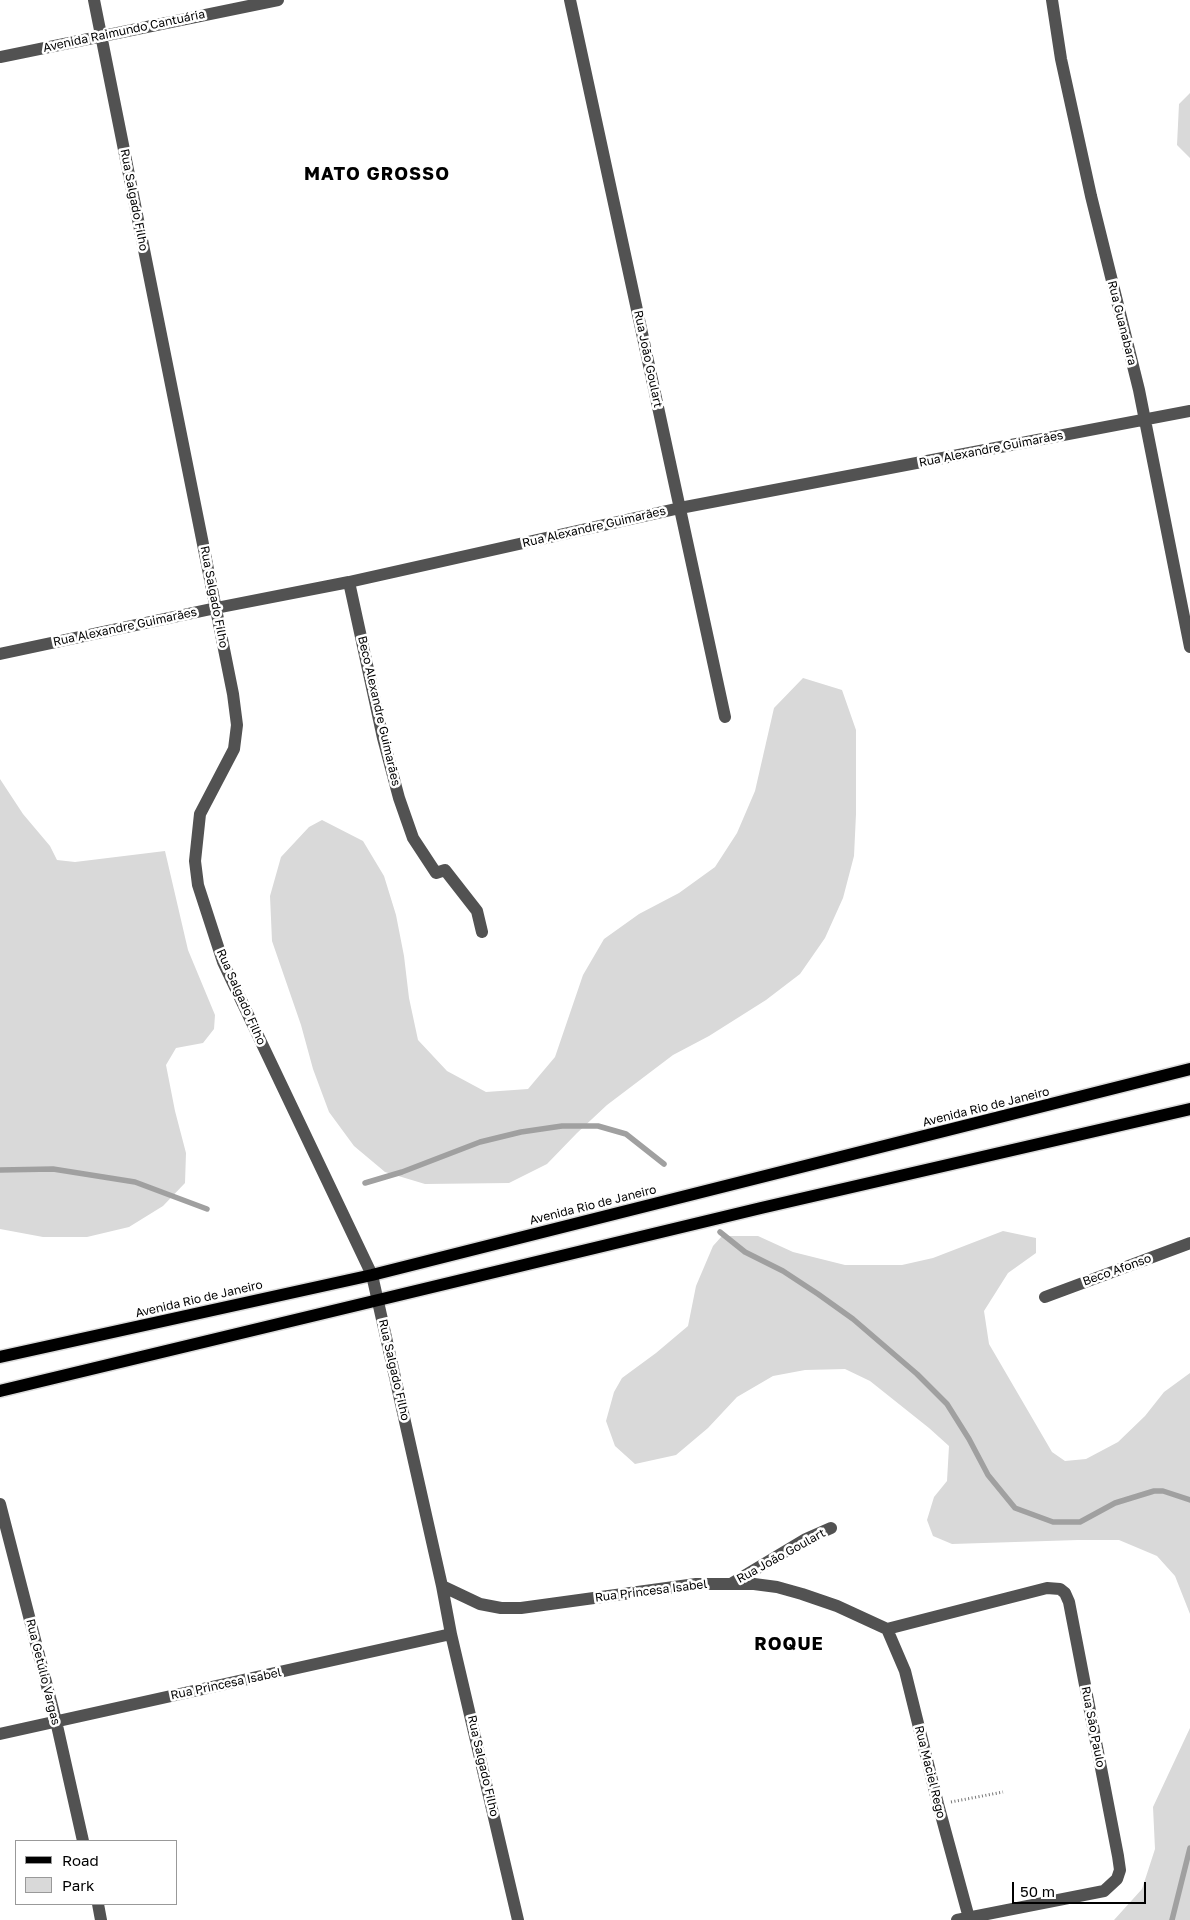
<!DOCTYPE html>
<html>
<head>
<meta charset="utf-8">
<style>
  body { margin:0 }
  #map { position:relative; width:1190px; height:1920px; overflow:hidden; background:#fff; font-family:"Golos Text",sans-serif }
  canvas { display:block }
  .legend { position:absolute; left:15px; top:1840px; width:162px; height:65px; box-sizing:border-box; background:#fff; border:1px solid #999; margin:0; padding:6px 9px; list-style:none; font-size:15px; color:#000 }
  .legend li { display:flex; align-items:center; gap:10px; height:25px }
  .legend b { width:25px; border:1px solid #999 }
  .scale { position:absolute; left:1012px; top:1882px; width:134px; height:22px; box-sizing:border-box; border:2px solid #000; border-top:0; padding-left:6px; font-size:15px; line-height:18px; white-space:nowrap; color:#000; -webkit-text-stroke:4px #fff; paint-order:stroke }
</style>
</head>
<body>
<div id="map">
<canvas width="1190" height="1920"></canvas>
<ul class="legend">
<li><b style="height:6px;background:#000"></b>Road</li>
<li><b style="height:14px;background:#d9d9d9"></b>Park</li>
</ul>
<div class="scale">50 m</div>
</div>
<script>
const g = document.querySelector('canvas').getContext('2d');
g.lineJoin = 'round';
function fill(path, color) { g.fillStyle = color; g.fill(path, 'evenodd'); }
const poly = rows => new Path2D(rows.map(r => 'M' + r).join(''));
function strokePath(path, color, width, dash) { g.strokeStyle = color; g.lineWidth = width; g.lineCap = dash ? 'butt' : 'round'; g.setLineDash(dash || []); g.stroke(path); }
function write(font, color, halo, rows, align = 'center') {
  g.font = font + ' "Golos Text",sans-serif'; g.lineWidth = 5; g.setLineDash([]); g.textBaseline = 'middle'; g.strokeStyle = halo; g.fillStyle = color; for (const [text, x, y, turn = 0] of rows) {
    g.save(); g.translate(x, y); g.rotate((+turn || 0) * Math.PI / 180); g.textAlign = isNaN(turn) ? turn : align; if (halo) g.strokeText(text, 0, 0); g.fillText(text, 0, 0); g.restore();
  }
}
fill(poly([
  [1190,93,1190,158,1177,145,1179,104],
  [803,678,842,690,856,730,856,814,854,856,843,898,825,938,800,974,766,1000,709,1036,673,1055,607,1105,577,1133,547,1164,509,1183,425,1184,385,1172,354,1146,329,1112,313,1069,301,1025,272,941,270,896,281,857,309,827,322,820,363,841,384,876,396,915,404,956,409,998,418,1040,447,1071,486,1092,528,1089,555,1057,583,975,604,939,639,914,679,893,715,867,737,833,755,791,774,708],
  [0,779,23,814,50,846,57,860,75,862,165,851,188,950,215,1015,214,1029,203,1043,176,1048,166,1065,175,1111,186,1153,185,1183,163,1206,129,1227,87,1237,43,1237,0,1229],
  [1003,1231,1036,1238,1036,1253,1008,1273,984,1311,989,1344,1052,1452,1065,1461,1086,1459,1118,1442,1145,1416,1164,1392,1190,1373,1190,1614,1175,1576,1157,1556,1119,1540,1078,1540,952,1544,933,1536,927,1520,934,1497,947,1481,949,1446,929,1428,870,1381,845,1369,805,1370,773,1376,737,1397,708,1428,676,1455,635,1464,615,1446,606,1421,614,1392,622,1378,656,1353,688,1326,696,1286,713,1246,722,1236,758,1236,793,1252,845,1265,902,1265,933,1258],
  [1190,1728,1190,1920,1114,1920,1142,1889,1155,1849,1153,1807]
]), '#d9d9d9');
strokePath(poly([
  [0,1170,53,1169,135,1182,207,1209],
  [365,1183,402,1172,480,1142,521,1132,562,1126,598,1126,626,1134,664,1164],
  [720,1232,745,1252,783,1271,818,1294,853,1319,917,1374,947,1404,969,1439,988,1475,1015,1508,1053,1522,1080,1522,1115,1503,1154,1491,1163,1491,1190,1500],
  [1172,1920,1190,1848]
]), '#a0a0a0', 5.5);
const major = poly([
  [0,1357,372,1275,1190,1069],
  [0,1391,761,1208,1190,1109]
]);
strokePath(major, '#dbdbdb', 15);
strokePath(poly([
  [951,1802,1003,1792]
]), '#747474', 3, [1, 2.5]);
strokePath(poly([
  [94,0,233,694,237,725,234,749,200,814,195,861,198,885,223,962,372,1275,442,1586,451,1634,518,1920],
  [570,0,725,717],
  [1052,0,1061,59,1091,196,1139,390,1190,647],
  [0,57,278,0],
  [349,582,383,738,399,798,413,838,436,873,445,870,477,911,482,932],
  [0,654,216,608,349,582,680,508,1190,411],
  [1045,1297,1190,1243],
  [0,1504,56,1721,83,1841],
  [731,1584,806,1539,831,1528],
  [442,1586,480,1604,501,1608,521,1608,696,1584,754,1584,777,1587,802,1594,837,1606,887,1629],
  [887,1629,1047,1588,1060,1589,1065,1593,1069,1602,1118,1856,1120,1870,1117,1879,1104,1891,957,1920],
  [887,1629,905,1671,938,1804,969,1918],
  [0,1734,451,1634],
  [98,1904,101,1920]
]), '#525252', 12);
strokePath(major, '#000', 12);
write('12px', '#000', '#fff', [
  ["Avenida Raimundo Cantuária",124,31,-12],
  ["Rua Salgado Filho",134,200,79],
  ["Rua Guanabara",1122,323,76],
  ["Rua João Goulart",648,359,78],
  ["Rua Alexandre Guimarães",991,449,-11],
  ["Rua Alexandre Guimarães",594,527,-13],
  ["Rua Salgado Filho",214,597,79],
  ["Rua Alexandre Guimarães",125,627,-12],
  ["Beco Alexandre Guimarães",379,711,77],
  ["Rua Salgado Filho",241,997,66],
  ["Avenida Rio de Janeiro",986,1107,-14],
  ["Avenida Rio de Janeiro",593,1205,-14],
  ["Beco Afonso",1117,1270,-20],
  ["Avenida Rio de Janeiro",199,1299,-13],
  ["Rua Salgado Filho",394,1370,77],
  ["Rua João Goulart",781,1556,-29],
  ["Rua Princesa Isabel",651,1591,-7],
  ["Rua Getúlio Vargas",43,1672,76],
  ["Rua Princesa Isabel",226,1684,-12],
  ["Rua São Paulo",1093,1727,79],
  ["Rua Salgado Filho",483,1766,77],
  ["Rua Maciel Rego",930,1772,76]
]);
g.letterSpacing = '1px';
write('bold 18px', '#000', '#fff', [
  ["MATO GROSSO",377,174],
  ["ROQUE",789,1644]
]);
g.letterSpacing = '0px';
</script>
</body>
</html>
